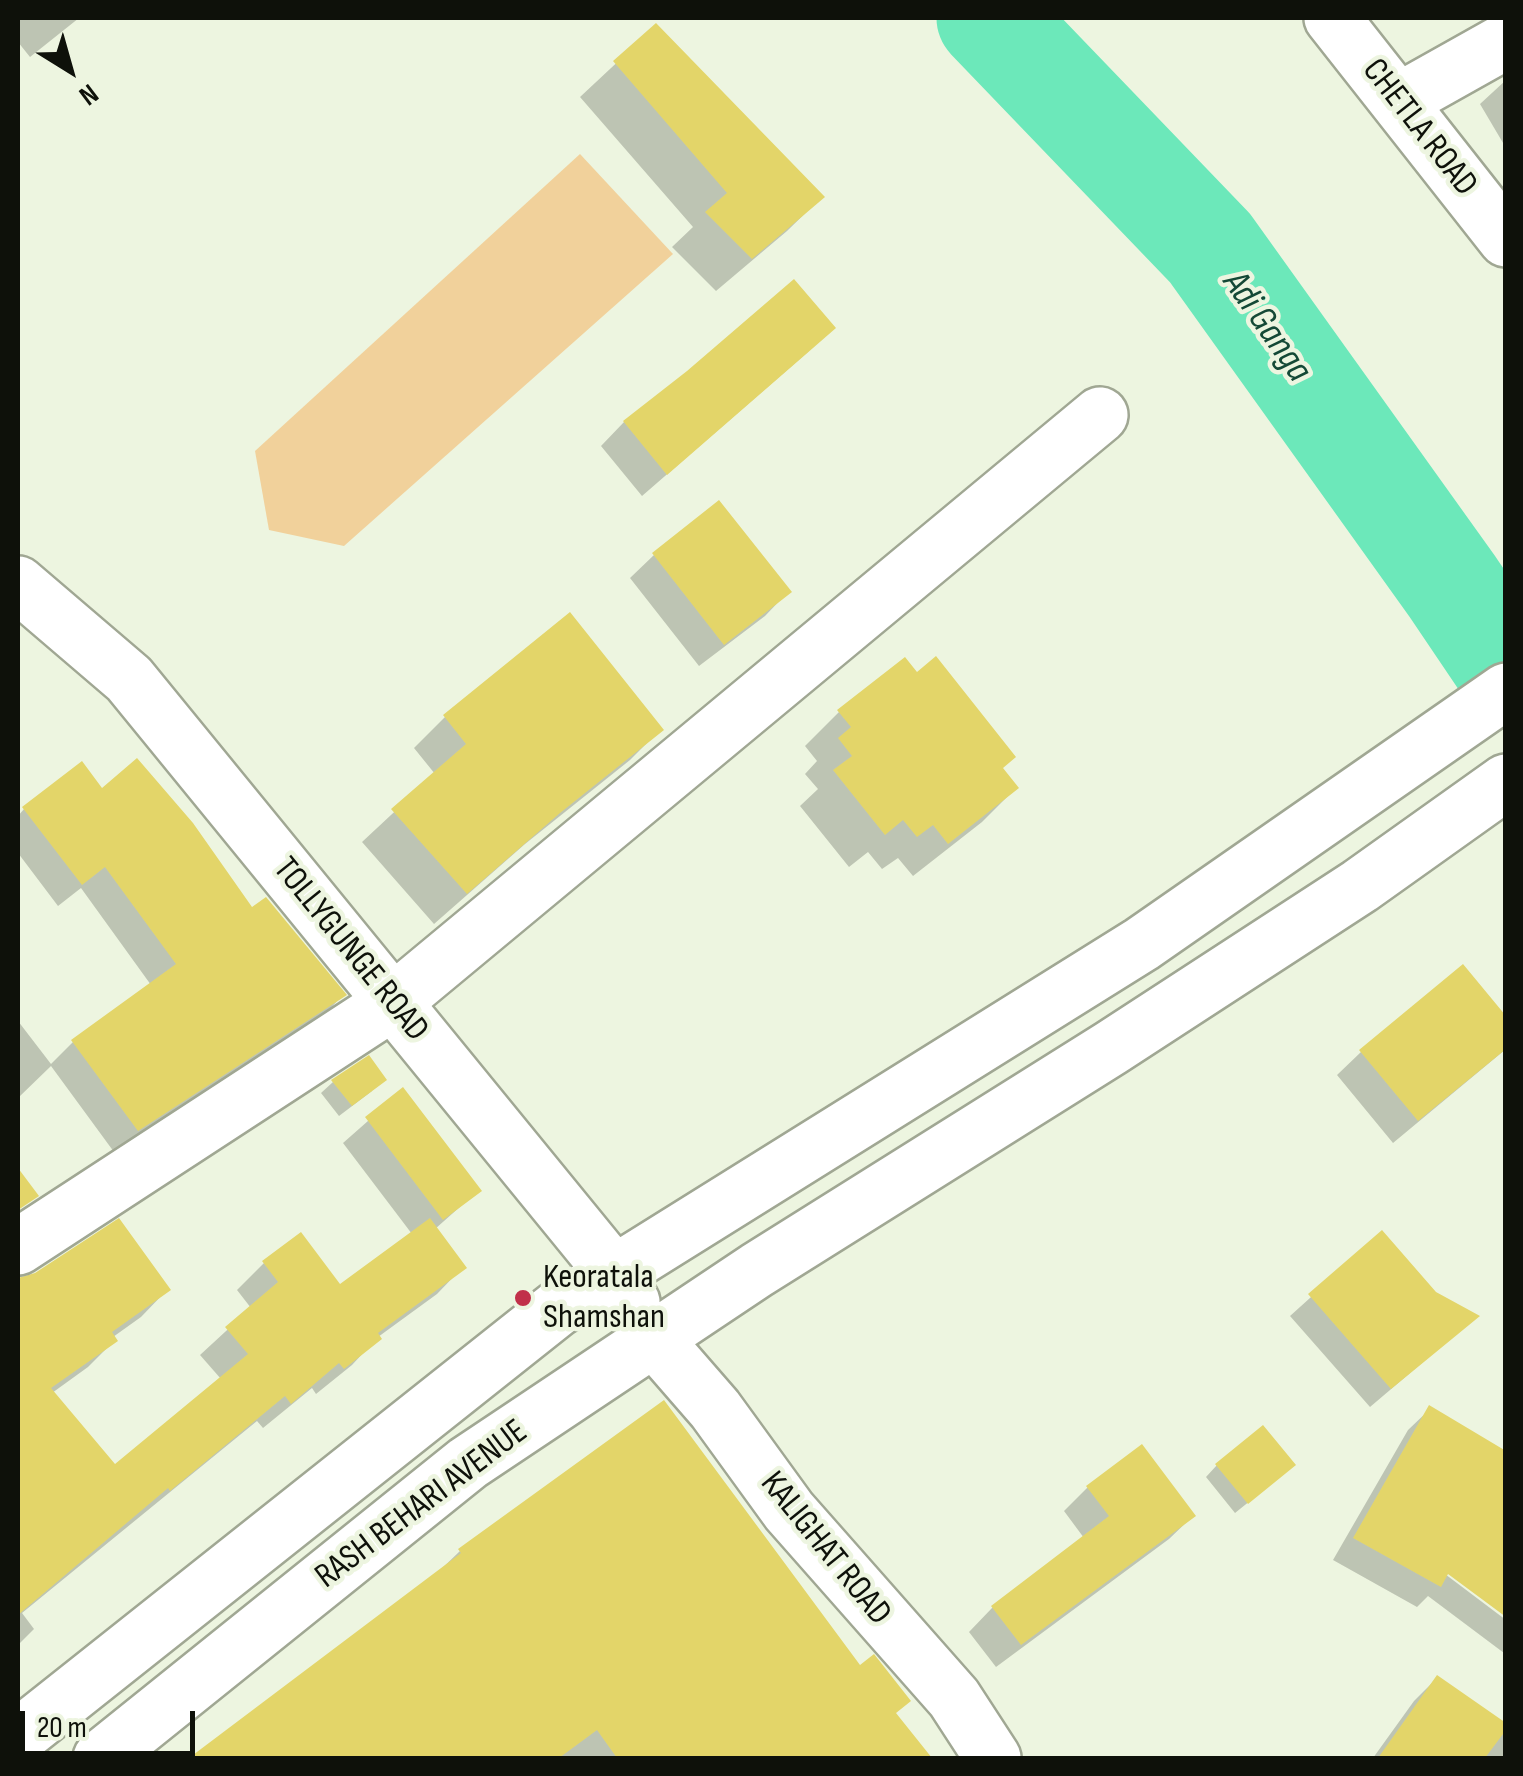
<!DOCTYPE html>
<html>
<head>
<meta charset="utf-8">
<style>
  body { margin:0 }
  #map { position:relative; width:1523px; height:1776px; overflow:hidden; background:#edf5e0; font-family:"Sofia Sans Condensed",sans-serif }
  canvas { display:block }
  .frame { position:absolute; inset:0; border:20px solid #0e110a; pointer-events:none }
  .north { position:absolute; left:20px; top:20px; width:100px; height:100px; -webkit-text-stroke:8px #edf5e0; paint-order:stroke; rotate:143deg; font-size:28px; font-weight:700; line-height:40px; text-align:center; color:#0e110a }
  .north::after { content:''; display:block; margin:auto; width:35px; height:45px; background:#0e110a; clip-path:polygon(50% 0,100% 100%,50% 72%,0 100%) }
  .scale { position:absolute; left:20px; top:1711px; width:175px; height:45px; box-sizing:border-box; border:5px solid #0e110a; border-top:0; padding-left:12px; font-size:30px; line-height:35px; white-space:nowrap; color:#0e110a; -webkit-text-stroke:8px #edf5e0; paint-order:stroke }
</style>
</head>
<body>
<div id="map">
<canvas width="1523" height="1776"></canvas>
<div class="frame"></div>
<div class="north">N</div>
<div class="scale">20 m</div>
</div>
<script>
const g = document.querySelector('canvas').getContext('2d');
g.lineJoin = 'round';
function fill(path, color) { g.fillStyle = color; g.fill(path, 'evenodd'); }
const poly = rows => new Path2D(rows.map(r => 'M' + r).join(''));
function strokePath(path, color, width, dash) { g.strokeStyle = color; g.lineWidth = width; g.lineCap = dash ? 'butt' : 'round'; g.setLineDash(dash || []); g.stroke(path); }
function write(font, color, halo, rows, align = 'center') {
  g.font = font + ' "Sofia Sans Condensed",sans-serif'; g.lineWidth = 9; g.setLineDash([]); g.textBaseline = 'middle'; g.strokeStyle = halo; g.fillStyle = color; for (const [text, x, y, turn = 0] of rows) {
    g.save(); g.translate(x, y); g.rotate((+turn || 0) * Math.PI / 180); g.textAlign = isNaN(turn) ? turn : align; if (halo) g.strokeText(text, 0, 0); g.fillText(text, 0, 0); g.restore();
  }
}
fill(poly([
  [580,154,673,254,344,546,269,530,255,451]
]), '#f1d19b');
fill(poly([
  [18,18,79,18,30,57,18,42],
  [656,26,822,197,787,231,716,291,672,247,693,227,580,97],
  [1506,80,1506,148,1480,104],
  [809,351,642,496,601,446,624,422],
  [654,555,788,592,765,616,699,666,630,578],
  [839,712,1001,769,1016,788,982,822,913,876,898,858,882,869,868,852,849,867,800,806,818,789,805,774,817,761,805,746],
  [445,717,661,729,630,760,525,844,434,924,362,842,435,774,414,748],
  [102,791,252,911,343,995,321,1018,114,1152,51,1066,18,1098,18,1021,51,1064,73,1042,151,985,81,888,58,906,18,853,18,816,24,809],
  [1506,1049,1393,1143,1337,1075,1361,1052],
  [333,1082,372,1091,339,1116,321,1093],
  [402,1091,479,1190,435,1229,463,1267,437,1294,378,1337,352,1365,316,1394,312,1388,263,1428,257,1421,22,1613,34,1629,18,1645,18,1280,167,1290,141,1317,113,1337,115,1340,88,1367,52,1393,114,1467,221,1379,200,1355,251,1308,237,1290,264,1263,300,1236,340,1287,412,1234,343,1143],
  [1381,1234,1434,1294,1476,1317,1370,1407,1290,1316],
  [1430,1409,1440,1564,1437,1568,1506,1620,1504,1653,1428,1596,1417,1607,1333,1560,1408,1430],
  [1217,1465,1281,1476,1235,1513,1206,1477],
  [1088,1487,1193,1516,1169,1539,996,1667,969,1632,992,1608,1084,1538,1064,1511],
  [460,1551,894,1715,929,1758,192,1758,435,1575],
  [1437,1678,1506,1726,1506,1758,1373,1758,1414,1701]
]), '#0003');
strokePath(poly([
  [989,18,1210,248,1452,586,1506,666]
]), '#6ce8ba', 105);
fill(poly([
  [656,23,825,197,752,259,705,212,727,193,613,61],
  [794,279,836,328,667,475,623,421,687,371],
  [719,500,792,592,724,645,652,553],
  [570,612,664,730,560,813,467,894,391,809,466,744,443,715],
  [936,656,1016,757,1003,768,1019,788,948,844,933,825,917,837,903,820,885,835,833,770,852,756,838,738,851,727,837,710,905,657,917,672],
  [137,758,193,823,252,907,266,897,347,995,138,1131,71,1040,176,964,105,867,82,885,22,807,82,761,102,788],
  [1463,964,1506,1016,1506,1049,1418,1121,1359,1050],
  [369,1055,387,1080,352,1106,331,1080],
  [403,1087,482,1191,443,1220,365,1117],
  [18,1168,39,1196,18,1210],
  [119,1218,171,1290,112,1332,118,1341,51,1388,115,1464,248,1354,225,1327,278,1282,262,1261,301,1232,340,1284,430,1218,467,1268,378,1333,382,1339,344,1369,339,1363,291,1404,285,1396,170,1491,168,1488,18,1615,18,1278,35,1273],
  [1382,1230,1436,1292,1480,1316,1391,1389,1308,1294],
  [664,1400,860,1665,874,1654,911,1701,896,1713,932,1758,617,1758,597,1730,559,1758,189,1758,461,1553,458,1549],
  [1429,1405,1506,1451,1506,1617,1448,1574,1441,1587,1353,1538],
  [1263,1425,1296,1465,1248,1504,1215,1464],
  [1142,1444,1196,1516,1021,1645,991,1606,1109,1516,1086,1486],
  [1437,1675,1506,1723,1506,1730,1485,1758,1378,1758]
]), '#e3d569');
const street = poly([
  [1399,101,1506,41],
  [18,1247,392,1003,1100,415],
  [655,1340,715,1409,789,1511,954,1698,993,1758]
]);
const secondary = poly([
  [1332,18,1506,239],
  [18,584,129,679,614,1273,632,1302],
  [18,1737,557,1309,1142,944,1506,691],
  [101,1758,468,1463,757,1270,1111,1048,1360,886,1506,782]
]);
strokePath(street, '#a0a793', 60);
strokePath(secondary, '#a0a793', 60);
strokePath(street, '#fff', 55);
strokePath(secondary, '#fff', 55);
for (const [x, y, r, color] of [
  [523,1298,10,"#c1304a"]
]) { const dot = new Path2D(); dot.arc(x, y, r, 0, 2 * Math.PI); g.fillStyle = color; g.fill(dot); strokePath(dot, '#edf5e0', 4); }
write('35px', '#0e110a', '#edf5e0', [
  ["CHETLA ROAD",1419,128,52],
  ["TOLLYGUNGE ROAD",350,950,51],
  ["RASH BEHARI AVENUE",422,1505,-37],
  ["KALIGHAT ROAD",825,1549,51]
]);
write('35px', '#0e110a', '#edf5e0', [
  ["Keoratala",543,1278],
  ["Shamshan",543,1318]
], 'left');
write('italic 38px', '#144936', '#edf5e0', [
  ["Adi Ganga",1266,327,55]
]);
</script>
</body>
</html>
